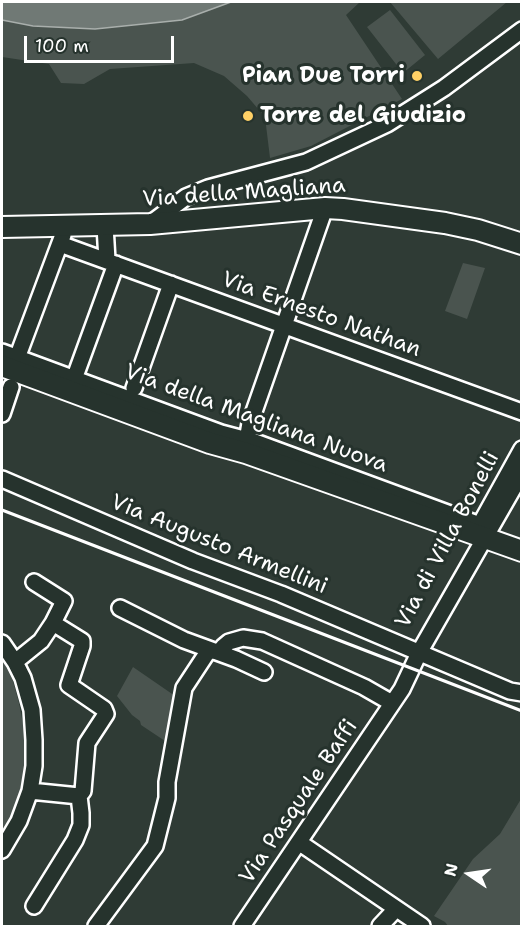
<!DOCTYPE html>
<html>
<head>
<meta charset="utf-8">
<style>
  body { margin:0 }
  #map { position:relative; width:523px; height:928px; overflow:hidden; background:#2f3b35; font-family:"Shantell Sans",sans-serif }
  canvas { display:block }
  .frame { position:absolute; inset:0; border:3px solid #fff; pointer-events:none }
  .north { position:absolute; left:439px; top:844px; width:60px; height:60px; -webkit-text-stroke:4px #26332d; paint-order:stroke; rotate:283deg; font-size:16px; font-weight:700; line-height:24px; text-align:center; color:#fff }
  .north::after { content:''; display:block; margin:auto; width:21px; height:27px; background:#fff; clip-path:polygon(50% 0,100% 100%,50% 72%,0 100%) }
  .scale { position:absolute; left:24px; top:36px; width:150px; height:27px; box-sizing:border-box; border:3px solid #fff; border-top:0; padding-left:8px; font-size:18px; line-height:21px; white-space:nowrap; color:#fff; -webkit-text-stroke:4px #26332d; paint-order:stroke }
</style>
</head>
<body>
<div id="map">
<canvas width="523" height="928"></canvas>
<div class="frame"></div>
<div class="north">N</div>
<div class="scale">100 m</div>
</div>
<script>
const g = document.querySelector('canvas').getContext('2d');
g.lineJoin = 'round';
function fill(path, color) { g.fillStyle = color; g.fill(path, 'evenodd'); }
const poly = rows => new Path2D(rows.map(r => 'M' + r).join(''));
function strokePath(path, color, width, dash) { g.strokeStyle = color; g.lineWidth = width; g.lineCap = dash ? 'butt' : 'round'; g.setLineDash(dash || []); g.stroke(path); }
function write(font, color, halo, rows, align = 'center') {
  g.font = font + ' "Shantell Sans",sans-serif'; g.lineWidth = 6; g.setLineDash([]); g.textBaseline = 'middle'; g.strokeStyle = halo; g.fillStyle = color; for (const [text, x, y, turn = 0] of rows) {
    g.save(); g.translate(x, y); g.rotate((+turn || 0) * Math.PI / 180); g.textAlign = isNaN(turn) ? turn : align; if (halo) g.strokeText(text, 0, 0); g.fillText(text, 0, 0); g.restore();
  }
}
fill(poly([
  [231,2,360,2,346,15,402,99,311,146,270,158,265,117,247,96,224,76,194,63,110,69,84,84,61,83,49,64,2,57,2,20,33,26,182,20],
  [390,2,507,2,438,59],
  [390,10,425,55,403,73,367,27],
  [463,263,485,268,467,319,445,311],
  [2,659,12,678,19,703,25,734,25,767,20,793,13,813,2,833],
  [133,667,178,698,168,742,165,741,141,725,140,721,132,715,117,696],
  [521,799,521,926,448,926,445,922,434,916,473,859,500,834]
]), '#4a544f');
const water = poly([
  [2,2,231,2,182,20,95,29,33,26,2,20,2,2]
]);
fill(water, '#707975');
strokePath(water, '#a9afac', 1.5);
const minor = poly([
  [150,224,186,197,208,188,306,162,387,124,444,88,522,30],
  [105,226,107,260],
  [60,244,522,412],
  [20,350,63,235],
  [2,352,221,433,255,442,480,525,485,539],
  [77,371,116,264],
  [134,388,171,284],
  [2,414,11,387],
  [246,447,250,423,325,208],
  [2,479,193,561,281,594,510,691,522,693],
  [476,532,522,449],
  [34,582,64,601,53,623,82,641,82,646,69,685,104,709,106,714,87,743,83,791,79,796],
  [120,608,184,640,236,659,264,672],
  [2,643,15,662,23,678,32,710,34,740,34,766,30,791,19,821,2,850],
  [223,647,229,642,243,638,262,641,364,687,392,703],
  [15,662,41,641,53,623],
  [30,791,79,796,81,813,81,825,75,840,34,906],
  [300,843,422,926],
  [96,926,155,846,167,798,167,782,184,688,209,650,217,652],
  [242,926,402,689,420,651,522,473],
  [380,926,396,909]
]);
const major = poly([
  [2,227,150,224,325,208,343,209,445,223,478,230,522,244],
  [2,366,210,443,246,453,522,551]
]);
strokePath(minor, '#fff', 20);
strokePath(major, '#fff', 24);
strokePath(minor, '#26332d', 15);
strokePath(major, '#26332d', 20);
strokePath(poly([
  [2,510,522,711]
]), '#fff', 3);
for (const [x, y, r, color] of [
  [417,76,6,"#ffd166"],
  [248,116,6,"#ffd166"]
]) { const dot = new Path2D(); dot.arc(x, y, r, 0, 2 * Math.PI); g.fillStyle = color; g.fill(dot); strokePath(dot, '#26332d', 2); }
write('bold 22px', '#fff', '#26332d', [
  ["Pian Due Torri",405,76],
  ["Torre del Giudizio",260,116,"left"]
], 'right');
write('22px', '#fff', '#26332d', [
  ["Via della Magliana",244,193,-4],
  ["Via Ernesto Nathan",321,315,20],
  ["Via della Magliana Nuova",256,419,20],
  ["Via di Villa Bonelli",448,540,-62],
  ["Via Augusto Armellini",219,545,22],
  ["Via Pasquale Baffi",299,802,-56]
]);
</script>
</body>
</html>
